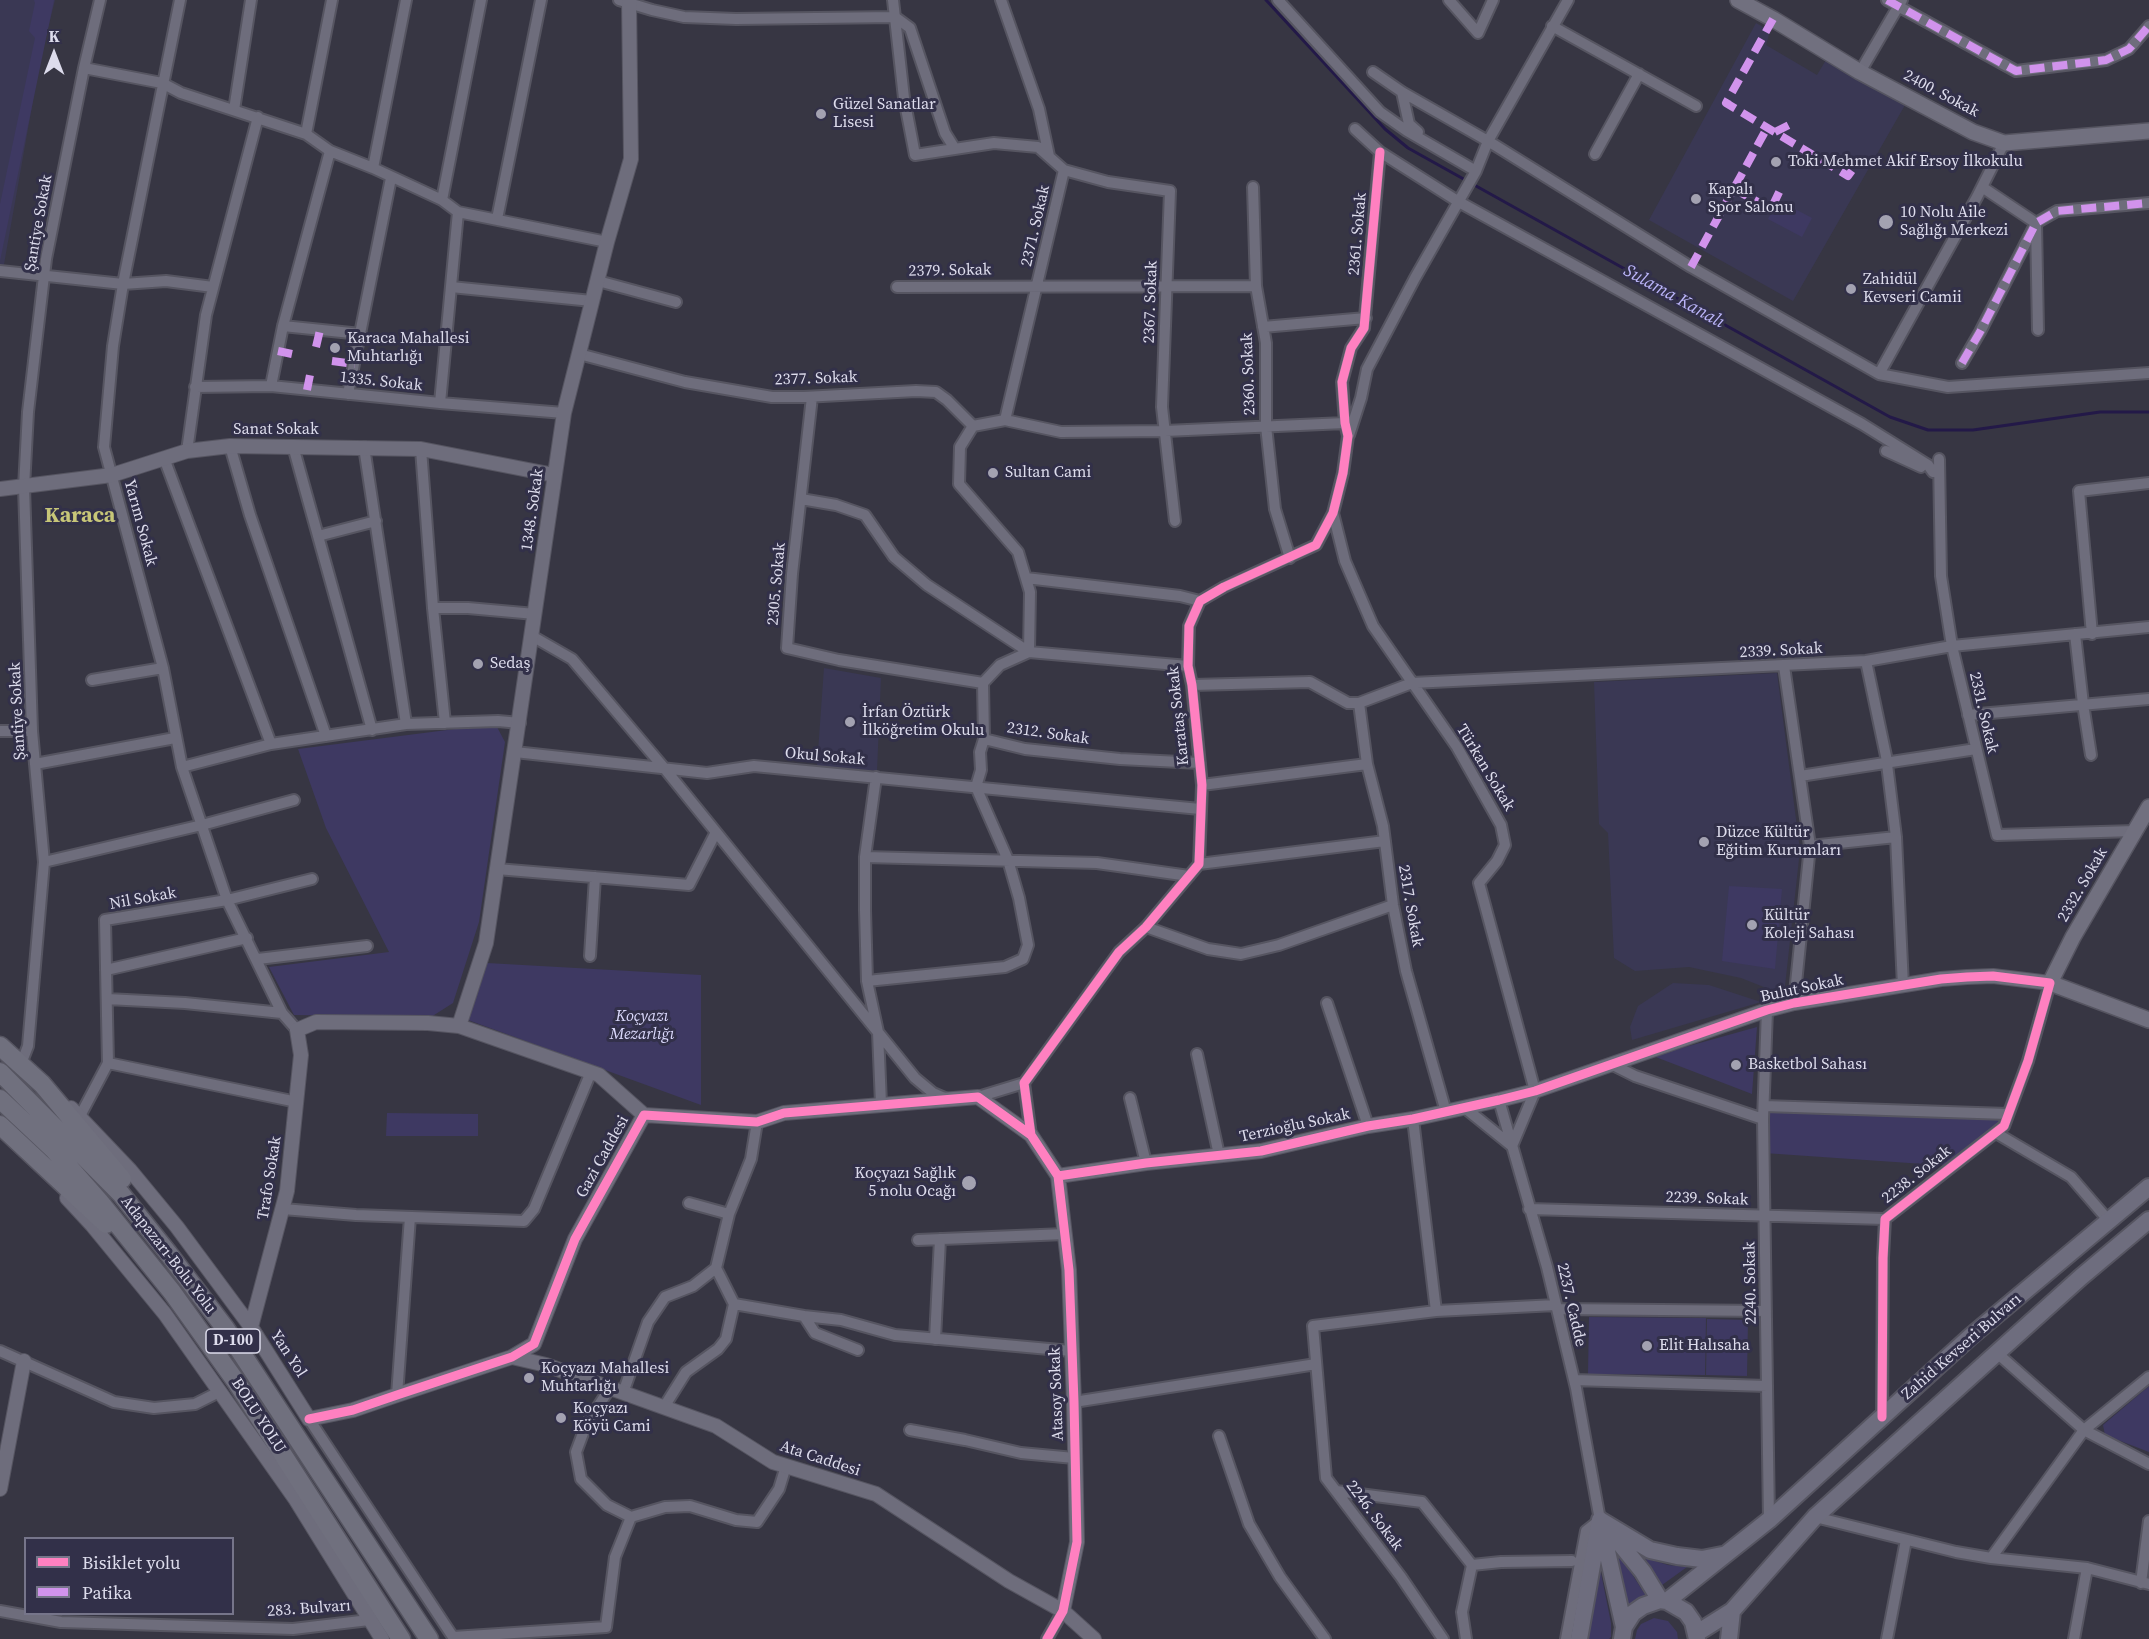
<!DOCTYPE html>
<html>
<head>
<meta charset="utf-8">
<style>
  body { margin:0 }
  #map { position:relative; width:2149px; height:1639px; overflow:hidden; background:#373643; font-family:"Source Serif 4",serif }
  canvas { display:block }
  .legend { position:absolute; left:24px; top:1537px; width:210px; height:78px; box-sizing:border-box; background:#323049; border:2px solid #76758a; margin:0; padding:8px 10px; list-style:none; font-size:18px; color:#dddcec }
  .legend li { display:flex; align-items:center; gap:12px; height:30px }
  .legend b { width:30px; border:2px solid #76758a }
  .north { position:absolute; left:24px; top:24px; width:60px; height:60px; -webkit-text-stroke:4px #323049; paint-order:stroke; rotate:0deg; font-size:16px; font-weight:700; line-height:24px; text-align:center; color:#dddcec }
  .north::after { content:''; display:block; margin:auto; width:21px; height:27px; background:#dddcec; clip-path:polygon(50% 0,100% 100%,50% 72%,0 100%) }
</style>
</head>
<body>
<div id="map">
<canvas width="2149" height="1639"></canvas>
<ul class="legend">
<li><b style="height:8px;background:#ff80c0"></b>Bisiklet yolu</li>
<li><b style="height:8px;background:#d193ec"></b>Patika</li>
</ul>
<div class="north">K</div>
</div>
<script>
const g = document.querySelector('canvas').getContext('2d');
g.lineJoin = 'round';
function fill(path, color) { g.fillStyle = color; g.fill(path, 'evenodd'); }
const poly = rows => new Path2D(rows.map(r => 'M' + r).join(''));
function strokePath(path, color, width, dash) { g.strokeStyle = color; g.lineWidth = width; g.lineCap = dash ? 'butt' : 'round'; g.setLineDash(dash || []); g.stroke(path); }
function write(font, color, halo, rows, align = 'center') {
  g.font = font + ' "Source Serif 4",serif'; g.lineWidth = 6; g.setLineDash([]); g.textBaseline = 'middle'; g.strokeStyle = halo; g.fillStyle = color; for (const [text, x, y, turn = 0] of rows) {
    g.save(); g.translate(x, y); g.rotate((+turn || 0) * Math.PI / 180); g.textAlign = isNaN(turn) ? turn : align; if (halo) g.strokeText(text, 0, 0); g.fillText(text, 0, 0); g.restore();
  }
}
fill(poly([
  [0,0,55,0,40,61,3,270,0,270],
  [1756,23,1770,31,1766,45,1817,75,1826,60,1905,105,1793,301,1649,220],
  [824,668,881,678,877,771,817,766],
  [1777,673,1800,850,1784,995,1741,978,1689,967,1635,971,1614,958,1608,833,1599,824,1594,682],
  [1673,983,1709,985,1761,1002,1632,1040,1630,1027,1638,1006]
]), '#3a3854');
fill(poly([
  [34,0,54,0,0,261,0,204,35,38,29,31,35,3],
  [1778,200,1812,218,1802,237,1768,219],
  [497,727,505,742,479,922,453,1003,431,1017,294,1015,269,967,389,952,326,828,298,749,463,728],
  [1729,886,1782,889,1775,969,1722,961],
  [487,963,701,975,701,1105,468,1020],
  [1757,1027,1752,1094,1653,1056],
  [1764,1106,2008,1114,2004,1126,1953,1166,1764,1153],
  [387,1113,478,1114,478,1136,386,1136],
  [1589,1317,1706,1318,1705,1375,1588,1374],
  [1707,1319,1748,1320,1747,1376,1706,1375],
  [2149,1386,2149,1452,2105,1435,2103,1425],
  [1621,1557,1646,1596,1628,1606,1618,1558],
  [1645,1558,1668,1565,1687,1567,1662,1585],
  [1599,1563,1611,1623,1611,1637,1609,1639,1584,1639],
  [1654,1618,1668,1621,1677,1632,1678,1639,1635,1639,1637,1630,1641,1624]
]), '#3e3962');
strokePath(poly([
  [1266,0,1385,129,1408,148,1890,417,1928,430,1973,430,2100,412,2149,412]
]), '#231948', 3);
const minor = poly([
  [180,0,123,284,113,346,104,447,163,668,182,767,227,900,282,1013,297,1030],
  [619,0,652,10,684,17,736,19,895,17,910,28,945,133,955,149],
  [893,0,904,98,915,155,994,143,1038,147,1064,170,1005,420],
  [1001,0,1039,109,1049,156],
  [1278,0,1380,112,1407,131,1476,171],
  [1449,0,1478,33,1493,0],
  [1887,0,2016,71,2106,60,2129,49,2149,26],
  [1552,26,1696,106],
  [84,68,162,83,181,93,306,134,330,151,373,168,442,200,458,212,607,242],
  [1373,72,1402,92,1488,141,1691,267,1879,374,1948,387,2149,373],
  [1860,72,1902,0],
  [1402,92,1409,124,1418,132],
  [234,110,251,0],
  [1355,129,1380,152,1459,202,1862,424,1928,465,1933,472],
  [306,134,332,0],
  [1595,154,1639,74],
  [373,168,406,0],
  [1064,170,1108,182,1170,191,1162,407,1175,521],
  [1253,187,1256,286,1266,343,1266,426,1275,509,1290,558],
  [1982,187,2036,223,2038,330],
  [442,200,481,0],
  [497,219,541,0],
  [0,271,123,284,166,281,213,287],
  [598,281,676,302],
  [451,287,592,301],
  [897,287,1256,286],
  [283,326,361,334],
  [1263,327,1366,318],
  [579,354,685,382,772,397,804,397,916,391,936,392,947,400,973,426],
  [1962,363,1980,332,2036,223,2057,211,2149,203],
  [1879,374,1977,197,2004,143],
  [271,386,283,326,330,151],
  [195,387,271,386,440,403,564,413],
  [348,394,391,178],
  [812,397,792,574,787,648,839,660,983,683],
  [440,403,458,212],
  [1349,435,1361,398,1367,369,1415,278,1476,171,1488,141,1568,0],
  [230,446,250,515,326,736],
  [293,446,372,730],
  [364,447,406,724],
  [421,449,433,608,445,723],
  [187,451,206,315,258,117],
  [1886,451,1921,467],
  [164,458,271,744],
  [1939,459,1941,576,1952,646,1997,835,2135,831],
  [801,499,836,505,865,515,894,557,927,585,1029,652],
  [1333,513,1345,561,1373,626,1457,747,1501,825,1505,845,1497,861,1479,883,1535,1091,1512,1146,1465,1108],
  [318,536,376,521],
  [1026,578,1180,596,1200,601],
  [433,608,468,608,535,614],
  [2075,634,2083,704,2091,755],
  [2092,634,2079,491,2149,483],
  [532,636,572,659,665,769,915,1078,933,1093,947,1099],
  [1029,652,1030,592,1018,552,959,484,960,447,973,426,1005,420,1061,432,1165,431,1345,423],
  [1866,661,1886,756,1896,837,1903,986],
  [1188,666,1029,652,1000,665,983,683,984,739,1025,749,1120,759,1200,763],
  [1784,666,1810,846,1794,1003],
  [92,680,163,668],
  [1192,685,1310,682,1348,703,1359,703,1412,683,1866,661,1952,646,2149,627],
  [1359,703,1367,764,1383,826,1393,905,1406,971,1446,1112],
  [1968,715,2149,699],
  [0,731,32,731],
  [515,752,707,773,754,766,1200,809],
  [35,764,175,738],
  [182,767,271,744,406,724,498,721,520,723],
  [1800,776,1976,749],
  [876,777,865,857,865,910,867,981,878,1032,881,1104],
  [1202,785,1367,764],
  [1810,846,1896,837],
  [865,857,1097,863,1189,876],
  [44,862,202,825,294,800],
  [1199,864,1385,841],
  [497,869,689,885,716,832],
  [1146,927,1208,949,1241,954,1279,945,1393,905],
  [590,956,595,877],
  [258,959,367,946],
  [106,970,247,938],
  [867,981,1005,967,1023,959,1028,945,1019,898,1008,860,976,787,981,770,980,752,984,739],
  [107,999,185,1003,282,1013],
  [1327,1003,1368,1126],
  [1197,1054,1219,1155],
  [108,1063,297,1102],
  [21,1064,28,1046,44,862,32,731,24,487,28,412,46,259,84,68,100,0],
  [1611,1064,1635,1076,1763,1119,1767,1010],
  [978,1097,1024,1083],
  [1130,1098,1146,1163],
  [1499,1100,1547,1267,1576,1388,1600,1520,1586,1531,1566,1639],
  [1764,1106,2008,1114],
  [80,1116,108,1063,105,920,227,900,312,879],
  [1413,1119,1436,1311],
  [1763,1119,1769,1520],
  [1996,1133,2071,1177,2109,1221],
  [1031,1135,1024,1083,1119,952,1146,927,1199,864,1202,785,1192,685,1188,666,1189,626,1200,601,1224,587,1316,545,1333,513,1343,473,1348,436,1345,423,1342,382,1351,348,1364,328,1380,152],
  [689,1203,729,1214],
  [283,1209,356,1215,524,1221,534,1209,591,1072],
  [1529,1209,1885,1219],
  [918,1240,1065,1234],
  [734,1304,804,1316,815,1333,858,1350],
  [1557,1309,1766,1311],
  [804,1316,841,1320,895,1335,1071,1351],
  [935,1339,940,1239],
  [0,1351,114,1402,154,1408,195,1404,219,1392],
  [1997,1353,2084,1430,2149,1464],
  [1574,1380,1767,1386],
  [610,1388,586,1425,576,1452,581,1479,607,1505,631,1517,665,1507,690,1506,736,1520,757,1522,779,1489,786,1466],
  [623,1393,648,1322,665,1297,693,1286,716,1268],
  [397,1395,410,1217],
  [1074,1402,1316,1364],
  [664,1407,686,1372,718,1349,726,1339,734,1304,716,1268,729,1214,751,1159,757,1122],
  [1882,1417,1883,1258,1885,1219,2004,1126,2028,1061,2050,983],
  [309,1419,453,1637,606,1627,615,1557,631,1517],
  [910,1430,965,1440,1021,1453,1074,1458],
  [1219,1436,1249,1524,1280,1577,1325,1639],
  [1336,1491,1422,1502,1472,1565],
  [1815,1517,1956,1552,1991,1558,2087,1568,2149,1584],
  [1991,1558,2084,1430,2149,1377],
  [1472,1565,1501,1562,1572,1561],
  [2141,1583,2149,1521],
  [0,1611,61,1622,293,1629,369,1620],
  [1047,1639,1063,1611],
  [1443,1639,1401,1577,1326,1478,1313,1326,1436,1311,1556,1305],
  [1466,1639,1462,1612,1472,1565],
  [1887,1639,1906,1540],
  [2074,1639,2087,1568]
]);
const tertiary = poly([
  [0,489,112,475,187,451,230,446,421,449,554,475],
  [459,1026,486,943,564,413,607,242,631,159,629,0],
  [71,1108,130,1170,177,1227,251,1327,309,1419,353,1410,397,1395,512,1357,534,1344,575,1239,644,1115,757,1122,784,1113,978,1097,1031,1135,1058,1176,1069,1270,1074,1402,1077,1542,1063,1611],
  [1058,1176,1146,1163,1261,1151,1368,1126,1413,1119,1499,1100,1535,1091,1767,1010,1794,1003,1941,979,1967,977,1993,976,2050,983],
  [67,1198,92,1225,165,1314,296,1500,382,1639],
  [251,1327,287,1191,301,1055,297,1030,316,1022,428,1023,459,1026,599,1075,644,1115],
  [512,1357,546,1365,716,1426,773,1462,876,1494,1009,1581,1063,1611,1094,1639],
  [0,1489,24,1361]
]);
const secondary = poly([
  [1738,0,1773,19,1860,72,1973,132,2004,143,2149,131],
  [2149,807,2073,937,2050,983,2149,1020]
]);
const primary = poly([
  [1600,1520,1650,1550,1677,1556,1702,1559,1722,1555],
  [1602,1529,1624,1627],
  [1609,1530,1643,1572,1660,1600],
  [1667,1601,1769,1520,1970,1337,2149,1187],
  [1697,1633,1732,1611,1815,1517,2081,1277,2149,1220],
  [1579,1639,1600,1520],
  [1622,1639,1624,1627,1633,1613,1643,1606,1660,1600,1667,1601,1686,1612,1693,1622,1697,1639],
  [1729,1639,1732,1611]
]);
const trunk = poly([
  [0,1046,42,1084,122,1179],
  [0,1072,121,1194,168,1253,225,1328,429,1639],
  [0,1099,54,1150,99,1201,172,1292,237,1383,401,1639],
  [0,1125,106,1224]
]);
strokePath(minor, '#565561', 14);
strokePath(tertiary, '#565561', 16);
strokePath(secondary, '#565561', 18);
strokePath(primary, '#565561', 20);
strokePath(trunk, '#565561', 21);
strokePath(minor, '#6e6d7c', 10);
strokePath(tertiary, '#6e6d7c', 14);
strokePath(secondary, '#71707f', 15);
strokePath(primary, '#6e6d7e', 16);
strokePath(trunk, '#70707e', 18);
strokePath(poly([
  [1887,0,2016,71,2106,60,2129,49,2149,26],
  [1773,19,1726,103,1848,176,1853,169,1848,165],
  [1775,132,1795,122],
  [1734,189,1771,209,1782,186],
  [1691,267,1767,128],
  [316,347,320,330],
  [278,351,292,354],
  [332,361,355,364],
  [1962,363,1980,332,2036,223,2057,211,2149,203],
  [307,390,311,370]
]), '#d193ec', 8, [15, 8]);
strokePath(poly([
  [1031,1135,1024,1083,1119,952,1146,927,1199,864,1202,785,1192,685,1188,666,1189,626,1200,601,1224,587,1316,545,1333,513,1343,473,1348,436,1345,423,1342,382,1351,348,1364,328,1380,152],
  [1058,1176,1146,1163,1261,1151,1368,1126,1413,1119,1499,1100,1535,1091,1767,1010,1794,1003,1941,979,1967,977,1993,976,2050,983,2028,1061,2004,1126,1885,1219,1883,1258,1882,1417],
  [309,1419,353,1410,397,1395,512,1357,534,1344,575,1239,644,1115,757,1122,784,1113,978,1097,1031,1135,1058,1176,1069,1270,1074,1402,1077,1542,1063,1611,1047,1639]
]), '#ff80c0', 9);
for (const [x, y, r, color] of [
  [821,114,6,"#a3a2b1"],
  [1776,162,6,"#a3a2b1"],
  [1696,199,6,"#a3a2b1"],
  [1886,222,8,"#a3a2b1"],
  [1851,289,6,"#a3a2b1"],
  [335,348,6,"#a3a2b1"],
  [993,473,6,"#a3a2b1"],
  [478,664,6,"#a3a2b1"],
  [850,722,6,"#a3a2b1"],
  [1704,842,6,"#a3a2b1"],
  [1752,925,6,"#a3a2b1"],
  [1736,1065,6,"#a3a2b1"],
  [969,1183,8,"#a3a2b1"],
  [1647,1346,6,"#a3a2b1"],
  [529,1378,6,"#a3a2b1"],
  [561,1418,6,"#a3a2b1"]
]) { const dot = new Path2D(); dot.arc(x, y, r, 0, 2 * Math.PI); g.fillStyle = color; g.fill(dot); strokePath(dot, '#323049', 2); }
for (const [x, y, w] of [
  [233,1341,54]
]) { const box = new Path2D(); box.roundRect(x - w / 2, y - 12, w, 24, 4.5); g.fillStyle = '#323049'; g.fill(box); strokePath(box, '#dddcec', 1.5); }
write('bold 15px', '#dddcec', null, [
  ["D-100",233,1341]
]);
write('16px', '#dddcec', '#323049', [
  ["2400. Sokak",1941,94,28],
  ["Şantiye Sokak",39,223,-80],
  ["2371. Sokak",1036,226,-77],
  ["2361. Sokak",1358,234,-85],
  ["2379. Sokak",950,271,-1],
  ["2367. Sokak",1151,302,-88],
  ["2360. Sokak",1249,374,-92],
  ["2377. Sokak",816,379,-2],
  ["1335. Sokak",381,382,6],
  ["Sanat Sokak",276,430],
  ["1348. Sokak",533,510,-82],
  ["Yarım Sokak",140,523,75],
  ["2305. Sokak",777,584,-85],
  ["2339. Sokak",1781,651,-3],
  ["Şantiye Sokak",18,711,-93],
  ["2331. Sokak",1983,713,77],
  ["Karataş Sokak",1179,716,-96],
  ["2312. Sokak",1048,734,8],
  ["Okul Sokak",825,757,5],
  ["Türkan Sokak",1485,768,59],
  ["2332. Sokak",2083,885,-60],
  ["Nil Sokak",143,899,-10],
  ["2317. Sokak",1410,906,80],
  ["Bulut Sokak",1802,989,-12],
  ["Terzioğlu Sokak",1295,1126,-12],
  ["Gazi Caddesi",603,1157,-61],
  ["2238. Sokak",1917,1175,-38],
  ["Trafo Sokak",270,1178,-81],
  ["2239. Sokak",1707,1199,2],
  ["Adapazarı-Bolu Yolu",168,1255,52],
  ["2240. Sokak",1751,1283,-91],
  ["2237. Cadde",1571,1305,77],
  ["Zahid Kevseri Bulvarı",1962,1347,-41],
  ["Yan Yol",288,1354,57],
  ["Atasoy Sokak",1057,1394,-92],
  ["BOLU YOLU",258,1416,57],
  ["Ata Caddesi",820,1459,18],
  ["2246. Sokak",1374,1516,53],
  ["283. Bulvarı",309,1609,-4]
]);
write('16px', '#dddcec', '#323049', [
  ["Güzel Sanatlar",833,105],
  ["Lisesi",833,123],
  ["Toki Mehmet Akif Ersoy İlkokulu",1788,162],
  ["Kapalı",1708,190],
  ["Spor Salonu",1708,208],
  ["10 Nolu Aile",1900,213],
  ["Sağlığı Merkezi",1900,231],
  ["Zahidül",1863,280],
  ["Kevseri Camii",1863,298],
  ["Karaca Mahallesi",347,339],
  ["Muhtarlığı",347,357],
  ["Sultan Cami",1005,473],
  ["Sedaş",490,664],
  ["İrfan Öztürk",862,713],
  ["İlköğretim Okulu",862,731],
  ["Düzce Kültür",1716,833],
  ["Eğitim Kurumları",1716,851],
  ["Kültür",1764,916],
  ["Koleji Sahası",1764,934],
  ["Basketbol Sahası",1748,1065],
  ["Koçyazı Sağlık",956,1174,"right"],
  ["5 nolu Ocağı",956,1192,"right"],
  ["Elit Halısaha",1659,1346],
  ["Koçyazı Mahallesi",541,1369],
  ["Muhtarlığı",541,1387],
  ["Koçyazı",573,1409],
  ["Köyü Cami",573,1427]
], 'left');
write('italic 16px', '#dcdafd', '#323049', [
  ["Koçyazı",642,1017],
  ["Mezarlığı",642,1035]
]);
write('italic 18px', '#bbb5f9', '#323049', [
  ["Sulama Kanalı",1674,297,29]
]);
write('bold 22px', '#c7c678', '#323049', [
  ["Karaca",80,516]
]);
</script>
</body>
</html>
